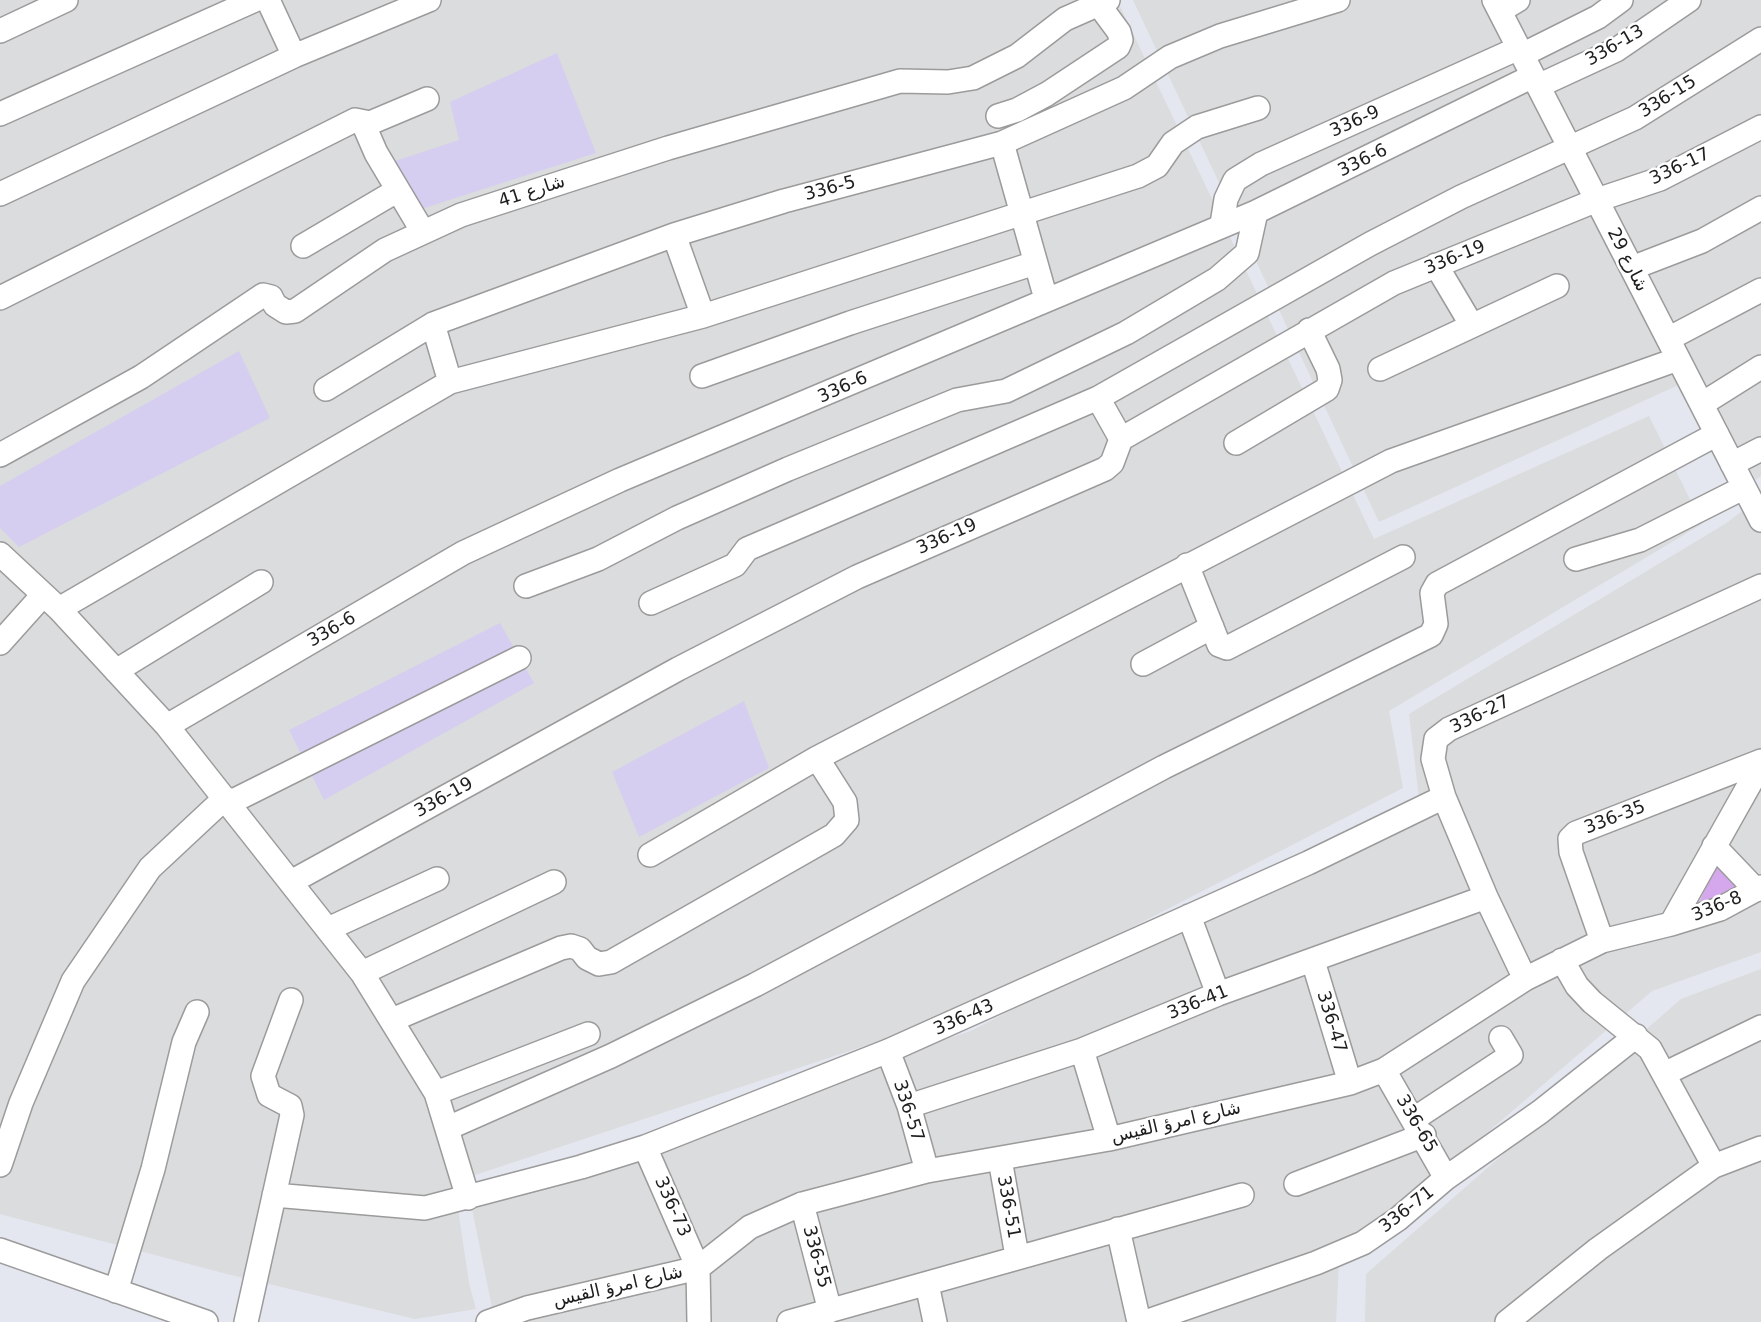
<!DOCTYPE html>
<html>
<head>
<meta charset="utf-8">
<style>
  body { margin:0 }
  canvas { display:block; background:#e4e6f0 }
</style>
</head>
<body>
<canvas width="1761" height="1322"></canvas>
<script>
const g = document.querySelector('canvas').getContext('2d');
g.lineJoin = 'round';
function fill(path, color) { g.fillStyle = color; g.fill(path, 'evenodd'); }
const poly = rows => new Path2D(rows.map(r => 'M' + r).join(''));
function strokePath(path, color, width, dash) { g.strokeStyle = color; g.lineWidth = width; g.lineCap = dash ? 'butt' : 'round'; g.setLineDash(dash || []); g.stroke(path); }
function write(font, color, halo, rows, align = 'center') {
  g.font = font + ' "DejaVu Sans",Vazirmatn,sans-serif'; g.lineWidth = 5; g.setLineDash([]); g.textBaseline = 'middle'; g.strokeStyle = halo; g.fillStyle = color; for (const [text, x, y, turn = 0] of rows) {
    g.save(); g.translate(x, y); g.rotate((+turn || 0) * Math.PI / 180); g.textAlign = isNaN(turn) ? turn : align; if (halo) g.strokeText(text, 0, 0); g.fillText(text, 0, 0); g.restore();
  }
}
fill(poly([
  [0,0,1117,0,1374,539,1649,416,1702,524,1389,711,1403,788,967,1012,454,1182,469,1283,476,1309,415,1319,223,1273,0,1214],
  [1133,0,1761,0,1761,476,1756,480,1698,376,1379,522],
  [1761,497,1761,952,1652,991,1339,1260,1336,1322,495,1322,469,1194,971,1031,1419,798,1409,714,1725,524],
  [1761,969,1761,1322,1365,1322,1366,1274,1681,999]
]), '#dbdcdd');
fill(poly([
  [557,53,596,153,415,211,392,162,459,140,450,102],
  [239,351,270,418,19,547,0,528,0,486],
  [500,623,534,683,324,800,289,730],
  [744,701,769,768,639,837,612,772]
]), '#d6cef0');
fill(poly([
  [1719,866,1739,885,1735,892,1698,905,1714,869]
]), '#d5a7ed');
const minor = poly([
  [268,0,294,56],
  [1494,0,1761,520],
  [1500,11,1518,0],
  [0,31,66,0],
  [1522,55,1598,17,1621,0],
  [1538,86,1616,50,1689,0],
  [0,114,255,0],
  [998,116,1017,110,1047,94,1118,47,1121,40,1119,32,1099,5],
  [363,123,376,153,423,232],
  [1002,143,1046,299],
  [0,194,294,56,429,0],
  [1222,224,1226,199,1235,180,1261,164,1519,48],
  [674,235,703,316],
  [303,246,398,190],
  [1436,265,1471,324],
  [1632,268,1702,241,1761,208],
  [0,298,355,120,370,123,427,99],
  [433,324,450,382],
  [1668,339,1761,290],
  [1380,369,1557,286],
  [702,376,850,323,1035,263],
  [326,389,433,324,674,235,784,201,1002,143,1124,88,1170,57,1220,36,1338,0],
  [1098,398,1121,439],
  [1702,404,1761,367],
  [1236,443,1327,389,1330,380,1328,369,1309,330],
  [0,455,141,377,263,295,271,297,275,305,286,312,295,311,385,250,461,215,668,148,900,81,948,82,973,78,1017,56,1065,19,1108,0],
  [1732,464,1761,449],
  [0,554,59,609,167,726,362,973,436,1093,468,1198],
  [1576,559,1640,540,1743,488],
  [1187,565,1219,645,1227,648,1403,557],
  [526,586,598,559,677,518,788,469,957,400,1006,391,1126,333,1217,279,1247,253,1256,212],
  [651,603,735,565,747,549,1098,398,1370,244,1461,197,1635,118,1761,39],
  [59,609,450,382,703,316,1138,176,1157,166,1173,143,1197,127,1258,108],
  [0,643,43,595],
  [1143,664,1212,627],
  [116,671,261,582],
  [167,726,463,553,620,480,1256,212,1533,76],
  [229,803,519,658],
  [1714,846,1756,890],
  [650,855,817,758,1391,461,1678,359],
  [291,882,678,669,857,577,1105,469,1112,463,1121,439,1394,283,1597,200,1660,179,1761,127],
  [1189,916,1218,994],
  [1671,924,1720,909,1761,887],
  [328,929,437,879],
  [1602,941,1571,852,1570,839,1576,833,1761,761],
  [1562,960,1577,986,1592,1002,1650,1049,1714,1166],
  [1313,961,1350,1083],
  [362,973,554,882],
  [1525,979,1486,897,1444,797,1433,759,1436,739,1449,729,1761,586],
  [392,1020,561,948,571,946,580,949,587,958,599,964,611,962,834,835,847,820,845,802,817,758],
  [1082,1050,1109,1139],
  [888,1051,909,1106,927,1171],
  [1384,1070,1446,1178],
  [1664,1074,1761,1027],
  [436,1093,588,1034],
  [909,1106,1082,1050,1218,994,1486,897],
  [1414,1119,1511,1055,1501,1038],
  [448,1128,611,1056,755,985,1164,767,1431,635,1436,624,1432,593,1437,584,1717,434],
  [645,1147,698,1268,699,1322],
  [1000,1159,1017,1256],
  [0,1165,21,1103,73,981,150,868,225,798],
  [1296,1184,1424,1135],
  [274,1195,425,1208,581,1167,645,1147,888,1051,1308,863,1444,797],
  [802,1204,830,1311],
  [1118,1229,1139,1322],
  [0,1250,206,1322],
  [927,1284,935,1322],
  [116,1291,153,1169,184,1042,197,1012],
  [246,1322,292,1115,290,1106,269,1095,263,1076,291,1000],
  [488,1322,527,1308,698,1268,750,1227,802,1204,927,1171,1109,1139,1350,1083,1384,1070,1525,979,1602,941,1671,924,1761,764],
  [789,1322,1242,1195],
  [1145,1322,1316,1263,1363,1243,1398,1219,1446,1178,1540,1112,1636,1036],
  [1507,1322,1598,1249,1714,1166,1761,1148]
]);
strokePath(minor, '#9b9b9b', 26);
strokePath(minor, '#fff', 23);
write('18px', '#1e1e1e', '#fff', [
  ["336-13",1615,46,-30],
  ["336-15",1668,97,-32],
  ["336-9",1355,122,-24],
  ["336-6",1363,161,-26],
  ["336-17",1680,167,-25],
  ["336-5",830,189,-15],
  ["شارع 41",532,192,-18],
  ["336-19",1455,258,-22],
  ["شارع 29",1627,260,63],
  ["336-6",843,388,-24],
  ["336-19",947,537,-24],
  ["336-6",332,630,-30],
  ["336-27",1480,715,-26],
  ["336-19",444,798,-29],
  ["336-35",1615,818,-21],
  ["336-8",1717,907,-22],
  ["336-41",1198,1003,-22],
  ["336-43",964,1018,-24],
  ["336-47",1331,1022,73],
  ["336-57",908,1111,72],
  ["شارع امرؤ القيس",1176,1123,-13],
  ["336-65",1416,1124,60],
  ["336-73",672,1207,66],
  ["336-51",1008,1207,80],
  ["336-71",1407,1210,-38],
  ["336-55",816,1257,75],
  ["شارع امرؤ القيس",618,1287,-13]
]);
</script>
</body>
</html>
